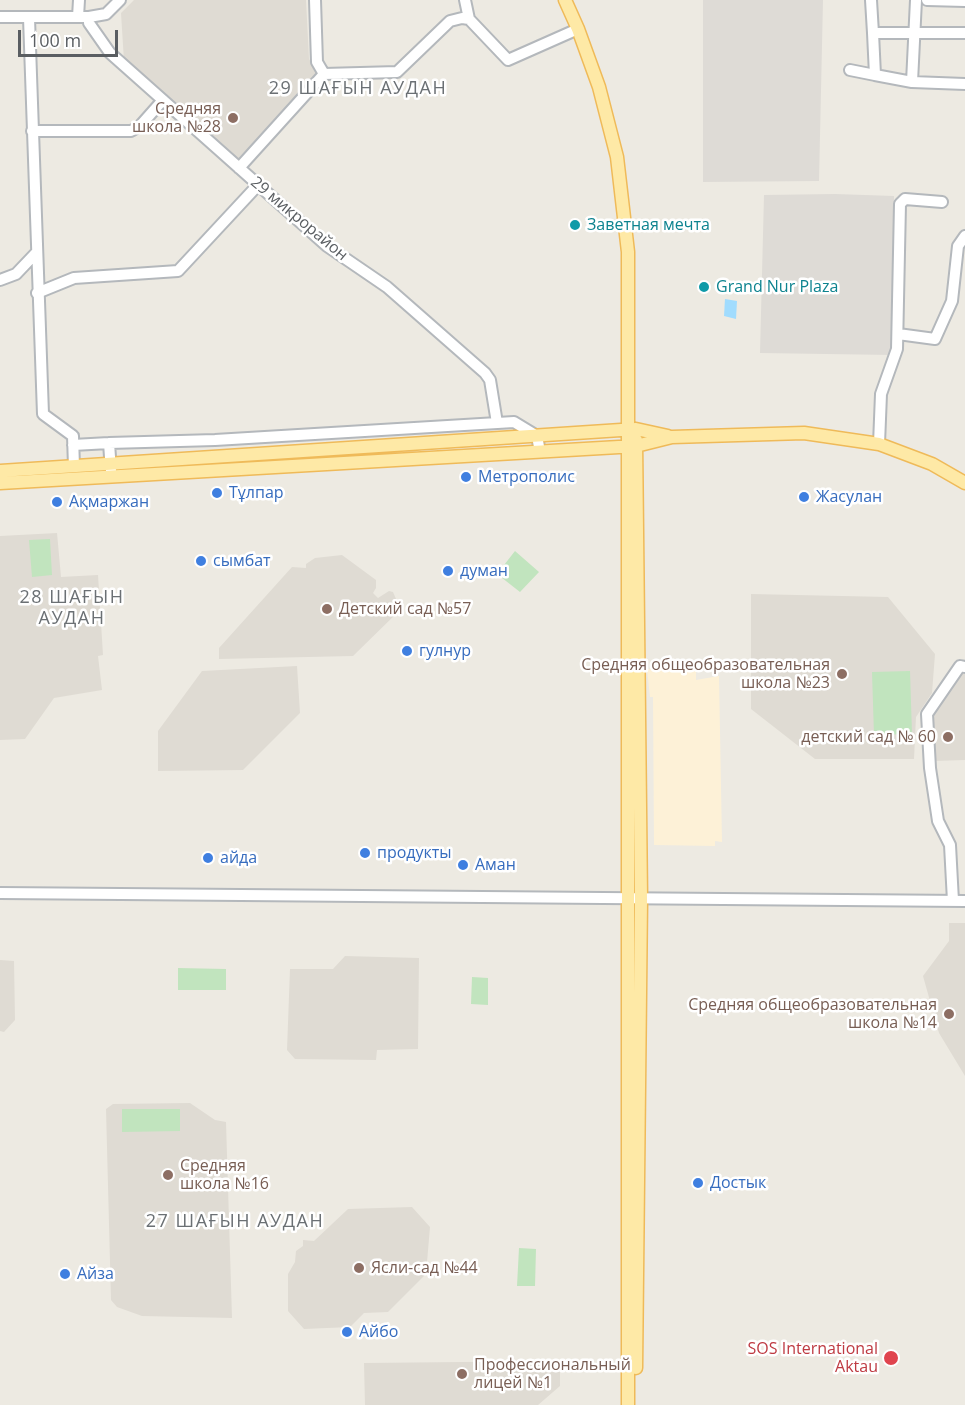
<!DOCTYPE html>
<html>
<head>
<meta charset="utf-8">
<style>
  body { margin:0 }
  #map { position:relative; width:965px; height:1405px; overflow:hidden; background:#edeae2; font-family:"Open Sans",sans-serif }
  canvas { display:block }
  .scale { position:absolute; left:18px; top:30px; width:100px; height:27px; box-sizing:border-box; border:3px solid #5a5e62; border-top:0; padding-left:8px; font-size:18px; line-height:21px; white-space:nowrap; color:#5a5e62; -webkit-text-stroke:4px #fff; paint-order:stroke }
</style>
</head>
<body>
<div id="map">
<canvas width="965" height="1405"></canvas>
<div class="scale">100 m</div>
</div>
<script>
const g = document.querySelector('canvas').getContext('2d');
g.lineJoin = 'round';
function fill(path, color) { g.fillStyle = color; g.fill(path, 'evenodd'); }
const poly = rows => new Path2D(rows.map(r => 'M' + r).join(''));
function strokePath(path, color, width, dash) { g.strokeStyle = color; g.lineWidth = width; g.lineCap = dash ? 'butt' : 'round'; g.setLineDash(dash || []); g.stroke(path); }
function write(font, color, halo, rows, align = 'center') {
  g.font = font + ' "Open Sans",sans-serif'; g.lineWidth = 5; g.setLineDash([]); g.textBaseline = 'middle'; g.strokeStyle = halo; g.fillStyle = color; for (const [text, x, y, turn = 0] of rows) {
    g.save(); g.translate(x, y); g.rotate((+turn || 0) * Math.PI / 180); g.textAlign = isNaN(turn) ? turn : align; if (halo) g.strokeText(text, 0, 0); g.fillText(text, 0, 0); g.restore();
  }
}
fill(poly([
  [647,669,696,671,696,680,719,676,722,842,715,841,715,846,654,845,653,697,650,697]
]), '#fdf1d7');
fill(poly([
  [703,0,823,0,819,181,703,182],
  [835,194,894,196,893,355,760,353,764,195]
]), '#dedbd6');
fill(poly([
  [134,0,306,0,309,59,318,75,236,161,124,61,121,13],
  [57,533,61,577,98,575,103,655,98,656,102,690,54,698,25,739,0,740,0,536],
  [342,555,376,580,376,588,373,593,378,598,389,591,393,592,399,606,398,612,353,656,219,659,219,648,292,567,306,568,306,564,315,558],
  [751,594,888,597,935,654,932,693,916,717,914,759,815,759,751,709],
  [297,666,300,713,243,770,158,771,158,731,202,671],
  [965,670,965,760,933,761,930,714],
  [949,923,965,923,965,1076,939,1033,923,976,949,941],
  [345,956,419,958,418,1049,377,1050,376,1060,295,1059,287,1050,290,969,333,969],
  [0,960,14,961,15,1020,4,1032,0,1031],
  [190,1103,215,1120,226,1122,232,1318,142,1316,117,1307,111,1300,106,1109,113,1104],
  [412,1207,430,1227,426,1274,388,1312,364,1313,350,1327,304,1329,288,1311,288,1274,295,1262,296,1251,303,1246,303,1240,314,1241,348,1209],
  [560,1361,560,1386,538,1405,365,1405,364,1363]
]), '#dfdbd3');
fill(poly([
  [50,539,52,575,32,577,29,540],
  [515,551,539,572,520,592,497,574],
  [910,671,912,734,874,735,872,672],
  [178,968,226,969,226,990,178,990],
  [472,977,488,978,488,1005,471,1004],
  [122,1109,180,1109,180,1131,122,1132],
  [519,1248,536,1249,535,1286,517,1286]
]), '#c1e4be');
fill(poly([
  [725,299,737,301,736,319,724,316]
]), '#a1dcfe');
const minor = poly([
  [315,0,317,62,324,74],
  [465,0,469,19],
  [871,0,873,33,965,33],
  [916,0,912,82,965,84],
  [927,0,965,1],
  [0,17,89,17,106,14,120,0],
  [78,17,79,0],
  [89,17,89,23,110,53,327,246,387,287,485,373,490,380,497,423],
  [29,18,43,414,73,436,74,467],
  [850,70,875,75,873,33],
  [875,75,912,82],
  [32,131,131,131,140,126,163,100],
  [239,168,324,74,397,72,450,21,462,18,469,19,508,60,578,29],
  [0,280,16,274,36,253],
  [37,293,74,278,178,271,258,185],
  [898,334,935,339,952,301,958,246,965,236],
  [879,444,881,394,897,349,900,204,905,199,942,202],
  [73,445,109,443],
  [111,471,109,443,215,440,514,422,537,436,540,452],
  [0,893,965,901],
  [953,901,950,845,938,821,930,768,927,714,960,666,965,667]
]);
const major = poly([
  [565,0,578,29,599,87,617,157,628,252,628,1405],
  [636,440,641,899,636,1368],
  [0,471,636,429,668,436],
  [0,483,636,446,672,437,804,433,879,444,932,464,965,483]
]);
strokePath(minor, '#b4b8bc', 14);
strokePath(major, '#efba59', 15);
strokePath(minor, '#fff', 10);
strokePath(major, '#fee9a6', 12);
for (const [x, y, r, color] of [
  [233,118,6,"#8d6e63"],
  [575,225,6,"#0f9aa8"],
  [704,287,6,"#0f9aa8"],
  [466,477,6,"#3f7fe0"],
  [217,493,6,"#3f7fe0"],
  [804,497,6,"#3f7fe0"],
  [57,502,6,"#3f7fe0"],
  [201,561,6,"#3f7fe0"],
  [448,571,6,"#3f7fe0"],
  [327,609,6,"#8d6e63"],
  [407,651,6,"#3f7fe0"],
  [842,674,6,"#8d6e63"],
  [948,737,6,"#8d6e63"],
  [365,853,6,"#3f7fe0"],
  [208,858,6,"#3f7fe0"],
  [463,865,6,"#3f7fe0"],
  [949,1014,6,"#8d6e63"],
  [168,1175,6,"#8d6e63"],
  [698,1183,6,"#3f7fe0"],
  [359,1268,6,"#8d6e63"],
  [65,1274,6,"#3f7fe0"],
  [347,1332,6,"#3f7fe0"],
  [891,1358,8,"#e0444e"],
  [462,1374,6,"#8d6e63"]
]) { const dot = new Path2D(); dot.arc(x, y, r, 0, 2 * Math.PI); g.fillStyle = color; g.fill(dot); strokePath(dot, '#fff', 2); }
write('16px', '#785e54', '#fff', [
  ["Средняя",221,109],
  ["школа №28",221,127],
  ["Детский сад №57",339,609,"left"],
  ["Средняя общеобразовательная",830,665],
  ["школа №23",830,683],
  ["детский сад № 60",936,737],
  ["Cредняя общеобразовательная",937,1005],
  ["школа №14",937,1023],
  ["Средняя",180,1166,"left"],
  ["школа №16",180,1184,"left"],
  ["Ясли-сад №44",371,1268,"left"],
  ["Профессиональный",474,1365,"left"],
  ["лицей №1",474,1383,"left"]
], 'right');
write('16px', '#5a5e62', '#fff', [
  ["29 микрорайон",299,219,40]
]);
write('16px', '#0d838f', '#fff', [
  ["Заветная мечта",587,225],
  ["Grand Nur Plaza",716,287]
], 'left');
write('16px', '#366cbe', '#fff', [
  ["Метрополис",478,477],
  ["Тұлпар",229,493],
  ["Жасулан",816,497],
  ["Ақмаржан",69,502],
  ["сымбат",213,561],
  ["думан",460,571],
  ["гулнур",419,651],
  ["продукты",377,853],
  ["айда",220,858],
  ["Аман",475,865],
  ["Достык",710,1183],
  ["Айза",77,1274],
  ["Айбо",359,1332]
], 'left');
write('16px', '#be3a42', '#fff', [
  ["SOS International",878,1349],
  ["Aktau",878,1367]
], 'right');
g.letterSpacing = '1.5px';
write('18px', '#6b7074', '#fff', [
  ["29 ШАҒЫН АУДАН",358,89],
  ["28 ШАҒЫН",72,598],
  ["АУДАН",72,619],
  ["27 ШАҒЫН АУДАН",235,1222]
]);
g.letterSpacing = '0px';
</script>
</body>
</html>
